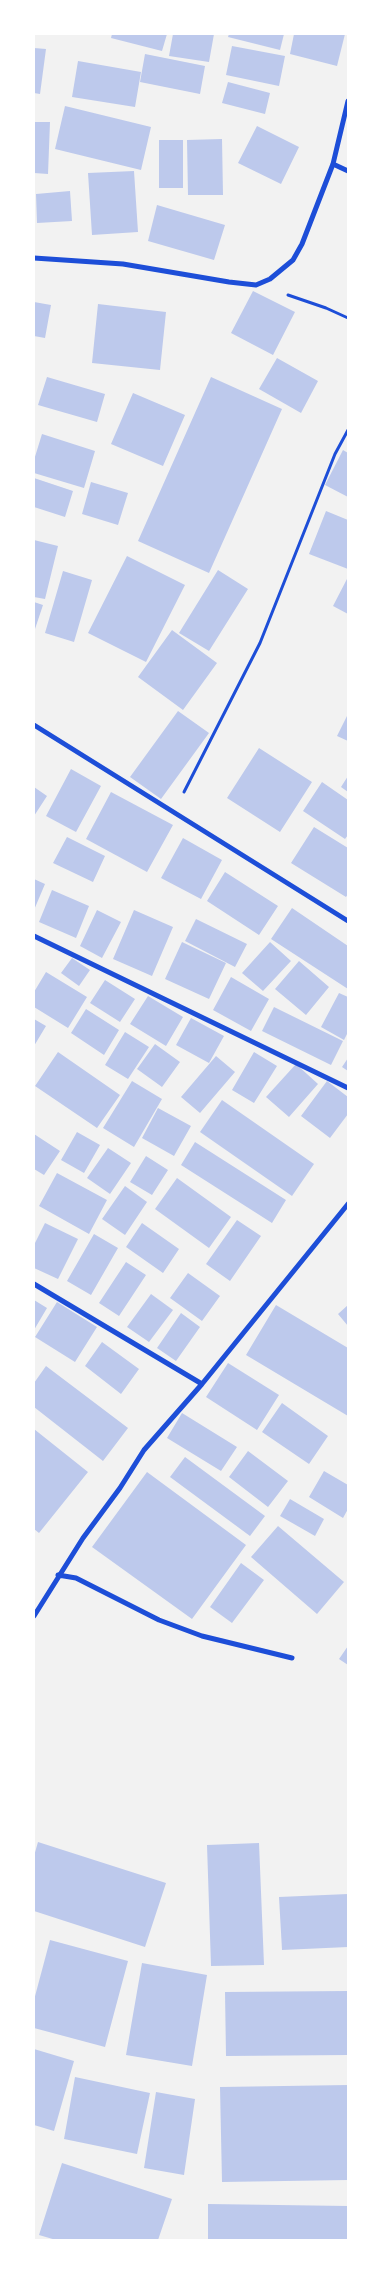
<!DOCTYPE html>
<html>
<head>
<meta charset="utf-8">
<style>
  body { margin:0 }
  #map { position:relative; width:382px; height:2274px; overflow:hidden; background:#f2f2f2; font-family:"Varela Round",sans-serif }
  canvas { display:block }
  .frame { position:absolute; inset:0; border:35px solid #fff; pointer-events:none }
</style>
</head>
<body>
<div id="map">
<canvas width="382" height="2274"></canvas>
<div class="frame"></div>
</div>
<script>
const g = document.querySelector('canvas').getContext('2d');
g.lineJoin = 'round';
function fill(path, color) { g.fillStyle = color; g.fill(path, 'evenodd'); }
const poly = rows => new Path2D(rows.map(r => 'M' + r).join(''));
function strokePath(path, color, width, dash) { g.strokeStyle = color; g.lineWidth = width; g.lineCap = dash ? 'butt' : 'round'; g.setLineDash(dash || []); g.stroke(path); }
fill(poly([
  [112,34,167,34,162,51,111,38],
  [173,34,214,34,209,62,169,56],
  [229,34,284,34,280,50,228,37],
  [294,34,345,34,337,66,290,54],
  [232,46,285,56,279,86,226,75],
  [34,48,46,49,40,94,34,93],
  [145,54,205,66,200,94,140,82],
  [78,61,141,72,135,107,72,97],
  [228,82,270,93,265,114,222,103],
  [65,106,151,127,141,170,55,149],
  [34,122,50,122,48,174,34,173],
  [257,126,299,147,281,184,238,163],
  [222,139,223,195,188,195,187,140],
  [159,140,183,140,183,188,159,188],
  [134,171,138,232,92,235,88,173],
  [70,191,72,221,37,223,36,194],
  [157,205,225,225,214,260,148,241],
  [253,291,295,312,273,355,231,333],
  [34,302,51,305,45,338,34,336],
  [98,304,166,312,160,370,92,363],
  [277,358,318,381,301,413,259,389],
  [47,377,105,394,97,422,38,405],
  [211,377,282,409,209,573,138,541],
  [133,393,185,415,163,466,111,444],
  [42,434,95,451,84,488,34,473,34,460],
  [343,450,348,453,348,497,325,485],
  [34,478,73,491,65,517,34,507],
  [91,482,128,493,118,525,82,514],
  [326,511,348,520,348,569,309,554],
  [34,540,58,546,45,599,34,597],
  [127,556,185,585,146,662,88,633],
  [218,570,248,589,209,651,179,633],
  [63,571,92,580,74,642,45,633],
  [348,577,348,614,333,606],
  [34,602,43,605,34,632],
  [172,630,217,663,183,710,138,677],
  [178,711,209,733,161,799,130,777],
  [348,714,348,741,337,736],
  [259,748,312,782,280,832,227,798],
  [71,769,101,786,76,832,46,816],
  [348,776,348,792,341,787],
  [322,782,348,800,348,835,345,839,303,811],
  [34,787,47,796,34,816],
  [111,792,173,825,147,872,86,839],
  [314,827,348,848,348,894,346,897,291,863],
  [67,837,105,856,93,882,53,863],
  [183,838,222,860,201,899,161,878],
  [225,872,278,906,259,935,207,901],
  [34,879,45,884,34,910],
  [52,890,89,906,76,938,39,922],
  [292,908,348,946,348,989,271,939],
  [97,910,121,922,102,958,80,946],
  [134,910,173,927,152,976,113,959],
  [196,919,247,944,235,967,185,941],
  [182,942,226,963,209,999,165,979],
  [270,942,291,961,263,991,242,973],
  [72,958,90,970,79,986,61,973],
  [299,961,329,987,306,1015,275,989],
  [46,972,87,997,68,1028,34,1007,34,992],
  [231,977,269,999,251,1031,213,1010],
  [105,980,135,999,120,1022,90,1003],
  [339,993,348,997,348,1032,344,1040,321,1027],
  [148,996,183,1017,166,1046,130,1024],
  [274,1007,343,1041,331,1065,262,1031],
  [86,1009,119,1030,104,1055,71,1033],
  [191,1018,224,1036,209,1063,176,1045],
  [34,1019,46,1026,34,1046],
  [125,1032,149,1047,128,1079,105,1065],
  [155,1044,180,1062,162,1087,137,1069],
  [58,1052,120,1095,97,1128,35,1086],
  [254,1052,277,1066,254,1103,232,1090],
  [216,1056,235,1072,200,1113,181,1097],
  [348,1058,348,1071,342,1067],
  [296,1064,318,1084,289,1117,266,1097],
  [132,1081,162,1099,134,1147,103,1128],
  [327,1081,348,1097,348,1114,330,1138,301,1116],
  [222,1100,314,1164,292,1196,200,1132],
  [158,1108,191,1126,174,1156,142,1138],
  [77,1132,100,1145,84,1173,61,1160],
  [34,1134,60,1151,44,1175,34,1169],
  [195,1142,286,1200,272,1223,181,1165],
  [108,1148,131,1163,110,1194,87,1178],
  [146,1156,168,1170,152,1195,130,1182],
  [57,1173,107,1200,89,1234,39,1206],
  [177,1178,231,1217,209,1248,155,1209],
  [125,1186,147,1202,125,1235,102,1219],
  [237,1220,261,1236,230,1281,206,1264],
  [45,1223,78,1239,58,1279,34,1268,34,1245],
  [142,1223,179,1249,163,1273,126,1247],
  [94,1234,118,1248,91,1295,67,1281],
  [126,1262,146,1275,119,1316,99,1303],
  [188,1273,220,1296,202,1321,170,1298],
  [151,1294,173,1310,149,1342,127,1327],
  [34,1300,47,1308,34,1330],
  [57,1302,97,1327,75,1362,35,1337],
  [276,1305,348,1348,348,1416,246,1355],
  [348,1305,348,1326,338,1314],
  [181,1313,200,1327,176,1361,157,1348],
  [102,1342,139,1369,121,1394,85,1366],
  [228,1363,279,1395,257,1430,206,1397],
  [46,1366,128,1428,103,1461,34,1407,34,1383],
  [282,1403,328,1436,309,1464,262,1432],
  [182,1413,237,1447,221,1471,167,1438],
  [34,1429,88,1472,39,1533,34,1529],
  [248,1451,288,1481,268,1507,229,1477],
  [185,1457,265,1516,250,1536,170,1477],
  [324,1471,348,1485,348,1509,343,1518,309,1497],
  [147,1472,246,1545,192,1619,92,1547],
  [290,1499,324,1519,315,1536,280,1516],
  [278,1526,344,1582,317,1614,251,1557],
  [241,1563,264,1580,232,1623,210,1607],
  [348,1646,348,1665,339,1659],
  [38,1842,166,1883,145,1947,34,1911,34,1856],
  [259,1843,264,1965,211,1966,207,1845],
  [348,1894,348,1947,282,1950,279,1897],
  [50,1940,128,1961,105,2047,34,2028,34,2000],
  [142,1963,207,1975,192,2066,126,2055],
  [348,1991,348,2055,226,2056,225,1992],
  [34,2049,74,2061,54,2131,34,2125],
  [75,2077,150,2093,137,2154,64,2139],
  [348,2085,348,2180,222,2182,220,2087],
  [156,2092,195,2099,184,2175,144,2168],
  [62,2163,172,2199,158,2240,56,2240,39,2235],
  [208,2204,348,2206,348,2240,208,2240]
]), '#bdc9ec');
strokePath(poly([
  [288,295,326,308,348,318],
  [184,792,260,643,335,454,348,430]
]), '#1d4ed8', 3);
strokePath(poly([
  [333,164,348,171],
  [34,258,123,264,229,282,256,285,270,279,293,260,302,244,333,164,348,101],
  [34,725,348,921],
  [34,936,348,1088],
  [34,1284,202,1384],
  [58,1575,76,1578,159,1620,202,1636,292,1658],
  [34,1616,83,1538,120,1488,144,1450,202,1384,348,1204]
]), '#1d4ed8', 5);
</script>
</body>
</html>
